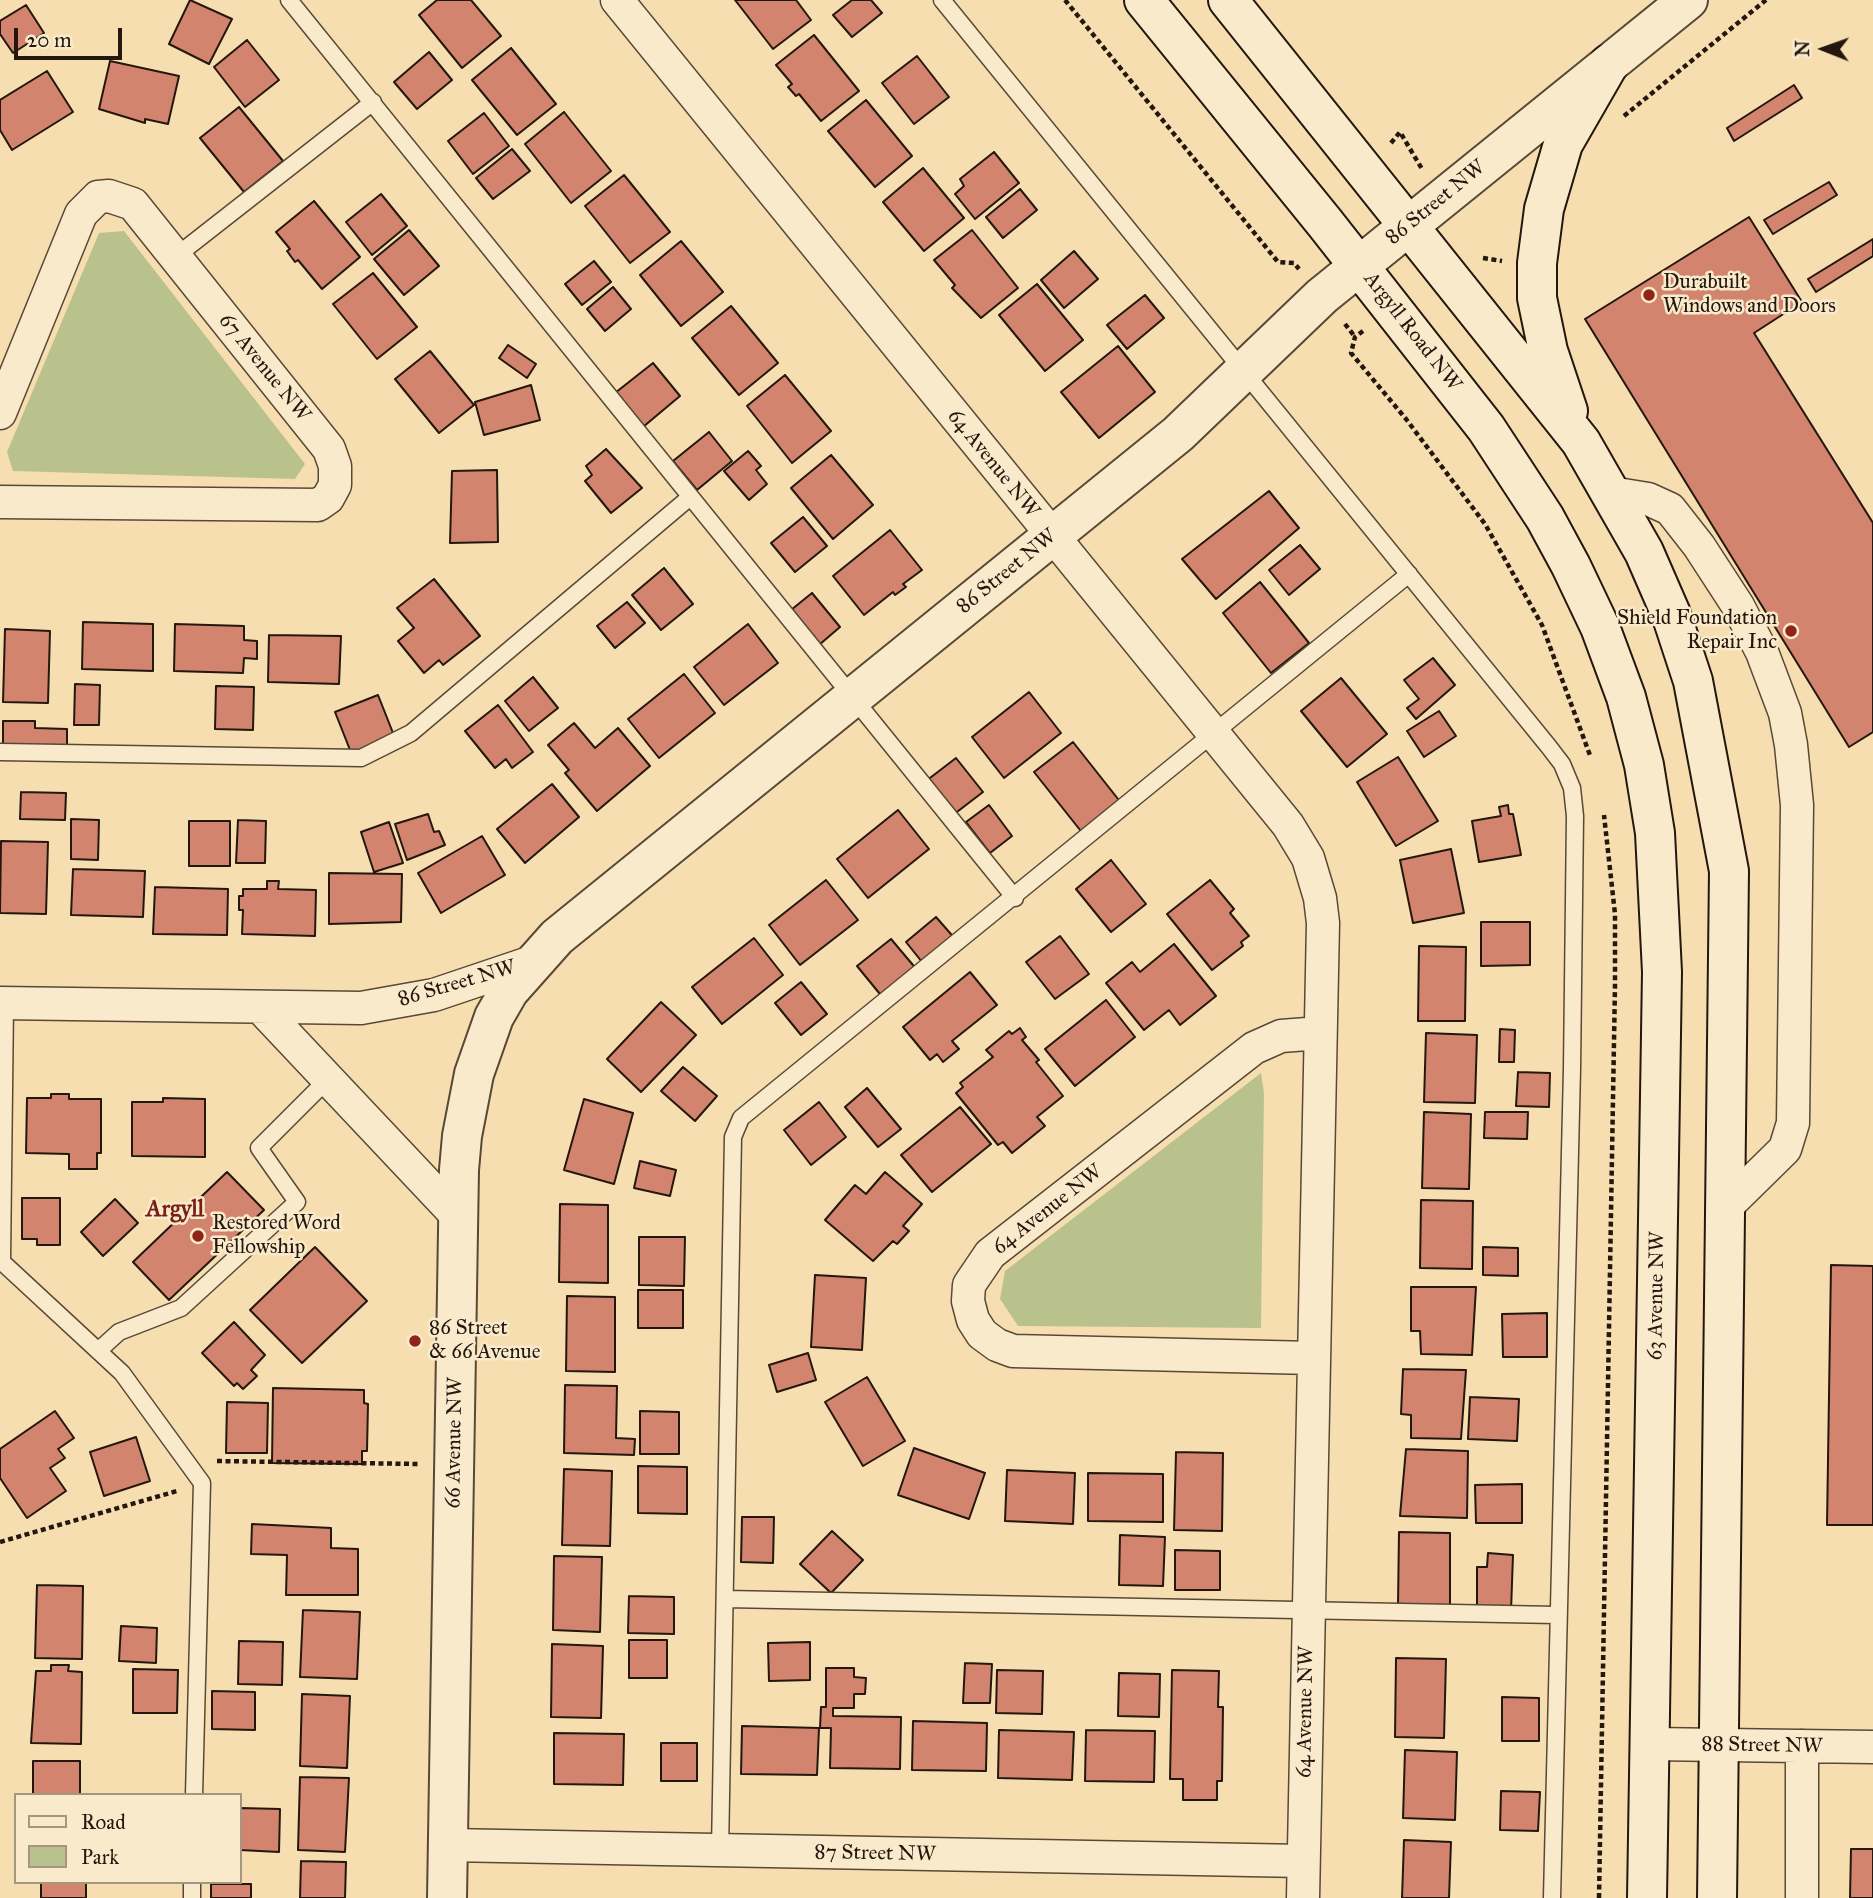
<!DOCTYPE html>
<html>
<head>
<meta charset="utf-8">
<style>
  body { margin:0 }
  #map { position:relative; width:1873px; height:1898px; overflow:hidden; background:#f7deb0; font-family:"IM FELL Great Primer",serif }
  canvas { display:block }
  .legend { position:absolute; left:14px; top:1793px; width:228px; height:91px; box-sizing:border-box; background:#faeacc; border:2px solid #a49680; margin:0; padding:9px 12px; list-style:none; font-size:21px; color:#23170e }
  .legend li { display:flex; align-items:center; gap:14px; height:35px }
  .legend b { width:35px; border:2px solid #a49680 }
  .north { position:absolute; left:1789px; top:14px; width:70px; height:70px; -webkit-text-stroke:5px #faeacc; paint-order:stroke; rotate:271deg; font-size:19px; font-weight:700; line-height:28px; text-align:center; color:#23170e }
  .north::after { content:''; display:block; margin:auto; width:24px; height:32px; background:#23170e; clip-path:polygon(50% 0,100% 100%,50% 72%,0 100%) }
  .scale { position:absolute; left:14px; top:28px; width:108px; height:32px; box-sizing:border-box; border:4px solid #23170e; border-top:0; padding-left:9px; font-size:21px; line-height:24px; white-space:nowrap; color:#23170e; -webkit-text-stroke:5px #faeacc; paint-order:stroke }
</style>
</head>
<body>
<div id="map">
<canvas width="1873" height="1898"></canvas>
<ul class="legend">
<li><b style="height:9px;background:#faeacc"></b>Road</li>
<li><b style="height:19px;background:#b9c28d"></b>Park</li>
</ul>
<div class="north">N</div>
<div class="scale">20 m</div>
</div>
<script>
const g = document.querySelector('canvas').getContext('2d');
g.lineJoin = 'round';
function fill(path, color) { g.fillStyle = color; g.fill(path, 'evenodd'); }
const poly = rows => new Path2D(rows.map(r => 'M' + r).join(''));
function strokePath(path, color, width, dash) { g.strokeStyle = color; g.lineWidth = width; g.lineCap = dash ? 'butt' : 'round'; g.setLineDash(dash || []); g.stroke(path); }
function write(font, color, halo, rows, align = 'center') {
  g.font = font + ' "IM FELL Great Primer",serif'; g.lineWidth = 5; g.setLineDash([]); g.textBaseline = 'middle'; g.strokeStyle = halo; g.fillStyle = color; for (const [text, x, y, turn = 0] of rows) {
    g.save(); g.translate(x, y); g.rotate((+turn || 0) * Math.PI / 180); g.textAlign = isNaN(turn) ? turn : align; if (halo) g.strokeText(text, 0, 0); g.fillText(text, 0, 0); g.restore();
  }
}
fill(poly([
  [124,231,305,464,295,479,13,471,7,452,99,233],
  [1261,1073,1264,1093,1261,1328,1018,1326,1000,1299,1005,1271]
]), '#b9c28d');
const building = poly([
  [190,0,232,19,209,64,169,44,190,0],
  [437,0,471,0,501,36,462,68,419,15,437,0],
  [735,0,796,0,811,20,773,49,735,0],
  [852,0,871,0,882,13,852,37,833,15,852,0],
  [26,5,44,33,13,53,0,34,0,21,26,5],
  [814,35,859,91,821,121,799,94,796,96,788,87,792,84,776,65,814,35],
  [247,40,279,80,245,107,214,67,247,40],
  [511,48,556,104,517,135,472,80,511,48],
  [429,52,452,80,417,109,394,82,429,52],
  [917,56,949,97,914,124,882,83,917,56],
  [110,61,179,76,168,124,145,119,145,123,99,109,110,61],
  [47,71,73,112,12,150,0,130,0,100,47,71],
  [1794,85,1802,98,1734,141,1727,128,1794,85],
  [866,100,912,156,875,187,828,131,866,100],
  [239,107,283,161,244,192,200,138,239,107],
  [564,112,611,171,571,203,525,144,564,112],
  [484,113,509,146,473,174,448,141,484,113],
  [512,149,530,171,493,199,476,178,512,149],
  [994,152,1019,183,975,219,955,194,964,186,960,179,994,152],
  [923,168,964,218,924,251,883,202,923,168],
  [624,175,670,232,630,263,585,206,624,175],
  [1829,182,1837,195,1773,234,1764,220,1829,182],
  [1020,189,1037,210,1003,238,986,217,1020,189],
  [381,194,407,226,372,255,346,222,381,194],
  [314,201,360,257,322,289,298,260,295,262,287,251,290,249,276,232,314,201],
  [1749,217,1802,302,1754,333,1873,523,1873,732,1849,747,1585,319,1749,217],
  [409,230,439,266,404,295,374,259,409,230],
  [972,230,1018,288,981,318,952,288,955,285,934,260,972,230],
  [1873,239,1873,256,1816,292,1808,279,1873,239],
  [681,241,723,292,681,326,640,275,681,241],
  [1074,251,1098,279,1064,308,1041,280,1074,251],
  [594,261,611,282,582,305,565,284,594,261],
  [373,273,417,327,377,359,333,304,373,273],
  [1037,284,1083,340,1045,371,999,315,1037,284],
  [613,287,631,309,605,331,587,309,613,287],
  [1145,295,1164,318,1127,349,1107,325,1145,295],
  [731,306,778,363,739,395,692,338,731,306],
  [508,345,536,364,527,378,499,358,508,345],
  [1118,346,1155,392,1099,438,1061,392,1118,346],
  [430,351,474,405,439,433,395,379,430,351],
  [653,363,680,396,643,427,615,393,653,363],
  [785,375,831,431,792,463,747,406,785,375],
  [531,385,540,420,484,435,475,402,531,385],
  [709,432,732,461,697,490,673,461,709,432],
  [606,449,642,488,611,513,585,481,592,475,586,466,606,449],
  [748,451,761,466,756,470,767,484,749,500,724,471,748,451],
  [831,455,873,505,833,539,791,488,831,455],
  [497,470,498,542,450,543,452,471,497,470],
  [1269,491,1299,528,1216,599,1182,559,1269,491],
  [803,517,827,546,795,572,771,543,803,517],
  [890,530,922,570,903,584,906,587,895,595,893,592,864,615,833,576,890,530],
  [1300,545,1320,569,1289,595,1269,570,1300,545],
  [664,568,693,604,661,630,632,595,664,568],
  [434,579,480,636,443,665,439,660,424,673,398,641,414,628,397,608,434,579],
  [1260,582,1309,643,1271,673,1223,613,1260,582],
  [812,593,840,627,819,645,791,610,812,593],
  [627,602,645,623,615,648,597,626,627,602],
  [83,622,153,624,153,671,82,669,83,622],
  [175,624,244,626,244,640,257,641,257,659,244,658,243,673,174,671,175,624],
  [748,624,778,663,724,705,694,667,748,624],
  [5,629,50,631,48,703,3,702,5,629],
  [269,635,341,636,339,684,268,682,269,635],
  [1433,658,1455,685,1416,719,1407,708,1419,699,1404,680,1433,658],
  [684,674,715,713,659,758,628,719,684,674],
  [533,677,558,708,529,731,505,701,533,677],
  [1341,678,1387,734,1347,767,1301,711,1341,678],
  [75,684,100,685,99,725,74,725,75,684],
  [216,686,254,687,253,730,215,729,216,686],
  [1029,692,1061,733,1004,778,972,737,1029,692],
  [378,695,395,738,352,755,335,712,378,695],
  [498,705,533,752,512,768,506,759,495,768,465,731,498,705],
  [1439,711,1456,736,1424,757,1407,731,1439,711],
  [3,721,35,721,35,728,67,729,67,753,3,754,3,721],
  [574,723,595,748,618,728,650,766,597,811,565,773,569,770,548,745,574,723],
  [1073,742,1122,804,1084,835,1034,772,1073,742],
  [1398,757,1438,821,1396,846,1357,782,1398,757],
  [956,758,983,792,953,815,926,781,956,758],
  [552,784,579,817,525,863,497,829,552,784],
  [21,792,66,793,65,820,20,819,21,792],
  [989,805,1012,836,990,853,966,822,989,805],
  [1508,805,1509,814,1513,814,1521,855,1479,862,1472,821,1501,816,1499,807,1508,805],
  [898,810,929,849,868,898,837,859,898,810],
  [428,814,434,832,439,831,445,845,407,860,395,824,428,814],
  [71,819,99,820,98,860,71,859,71,819],
  [238,820,266,821,265,863,236,863,238,820],
  [189,821,230,821,230,866,189,866,189,821],
  [389,822,403,863,374,872,361,832,389,822],
  [482,836,505,875,441,913,418,873,482,836],
  [1,841,48,842,46,914,0,913,1,841],
  [1451,849,1464,913,1413,923,1400,860,1451,849],
  [1111,860,1146,904,1111,932,1076,889,1111,860],
  [73,869,145,871,143,917,71,915,73,869],
  [329,873,402,874,401,922,329,924,329,873],
  [826,880,858,920,800,965,769,925,826,880],
  [1210,880,1234,909,1230,913,1249,936,1241,942,1243,946,1212,970,1167,914,1210,880],
  [267,881,279,881,278,889,316,890,315,936,242,934,243,910,239,910,239,896,243,896,243,889,267,889,267,881],
  [155,887,228,889,227,935,153,934,155,887],
  [936,917,957,941,926,967,906,942,936,917],
  [1481,922,1530,922,1530,965,1481,966,1481,922],
  [1060,936,1089,974,1055,999,1026,962,1060,936],
  [754,938,783,975,722,1024,692,987,754,938],
  [891,939,918,971,884,999,857,966,891,939],
  [1174,944,1216,996,1180,1025,1169,1010,1144,1030,1106,983,1132,962,1140,972,1174,944],
  [1419,946,1466,947,1465,1021,1418,1021,1419,946],
  [970,972,997,1005,952,1041,959,1049,943,1062,937,1054,930,1060,903,1027,970,972],
  [801,982,827,1014,801,1035,775,1003,801,982],
  [1106,1000,1135,1037,1075,1086,1045,1049,1106,1000],
  [661,1002,696,1035,641,1092,607,1059,661,1002],
  [1020,1028,1026,1037,1022,1040,1039,1060,1036,1062,1063,1096,1037,1117,1045,1126,1012,1153,1003,1142,998,1145,956,1093,963,1087,960,1083,993,1057,986,1050,1009,1031,1012,1034,1020,1028],
  [1500,1029,1515,1030,1514,1062,1499,1062,1500,1029],
  [1426,1033,1477,1035,1475,1103,1424,1102,1426,1033],
  [683,1067,717,1096,695,1121,661,1091,683,1067],
  [1518,1072,1550,1073,1549,1107,1516,1106,1518,1072],
  [867,1088,901,1129,878,1147,845,1107,867,1088],
  [51,1094,69,1094,69,1099,101,1099,101,1153,97,1153,97,1169,69,1169,69,1154,26,1153,27,1098,51,1098,51,1094],
  [163,1098,205,1099,205,1157,132,1156,132,1102,163,1102,163,1098],
  [584,1099,633,1113,614,1184,564,1170,584,1099],
  [819,1102,846,1137,811,1165,784,1130,819,1102],
  [960,1107,991,1144,932,1192,901,1155,960,1107],
  [1424,1112,1471,1114,1469,1189,1422,1188,1424,1112],
  [1485,1112,1528,1112,1527,1139,1484,1138,1485,1112],
  [640,1161,676,1170,670,1196,634,1188,640,1161],
  [227,1172,264,1210,169,1300,133,1262,227,1172],
  [885,1172,922,1204,903,1226,909,1231,897,1244,893,1241,873,1261,825,1220,855,1185,866,1194,885,1172],
  [22,1198,60,1198,60,1245,37,1245,37,1239,22,1239,22,1198],
  [115,1199,138,1223,103,1256,81,1232,115,1199],
  [1421,1200,1473,1201,1472,1269,1420,1268,1421,1200],
  [560,1204,608,1205,608,1283,559,1282,560,1204],
  [639,1237,685,1237,684,1286,639,1285,639,1237],
  [315,1247,367,1301,302,1363,250,1310,315,1247],
  [1483,1247,1518,1248,1518,1276,1483,1275,1483,1247],
  [1831,1265,1873,1266,1873,1525,1827,1525,1831,1265],
  [815,1275,866,1278,862,1350,811,1347,815,1275],
  [1411,1287,1476,1287,1472,1355,1421,1354,1420,1331,1411,1331,1411,1287],
  [638,1290,683,1290,683,1328,638,1328,638,1290],
  [567,1296,615,1297,615,1372,566,1371,567,1296],
  [1547,1313,1547,1357,1503,1357,1502,1314,1547,1313],
  [234,1322,265,1355,251,1370,257,1376,243,1389,237,1383,234,1386,202,1353,234,1322],
  [808,1353,816,1380,777,1392,769,1365,808,1353],
  [1403,1369,1466,1370,1461,1439,1411,1438,1411,1415,1401,1414,1403,1369],
  [867,1377,905,1441,863,1466,825,1402,867,1377],
  [565,1385,617,1386,616,1438,635,1439,634,1455,564,1453,565,1385],
  [273,1388,364,1390,364,1403,368,1404,367,1451,362,1451,362,1464,272,1463,273,1388],
  [1470,1397,1519,1399,1517,1441,1468,1439,1470,1397],
  [227,1402,268,1403,267,1453,226,1453,227,1402],
  [55,1411,74,1438,58,1449,65,1458,50,1468,66,1491,27,1518,0,1478,0,1449,55,1411],
  [640,1411,679,1412,679,1454,640,1454,640,1411],
  [136,1437,150,1481,104,1496,90,1452,136,1437],
  [914,1448,985,1473,969,1519,898,1495,914,1448],
  [1406,1449,1468,1451,1467,1518,1400,1516,1406,1449],
  [1176,1452,1223,1453,1222,1531,1174,1530,1176,1452],
  [638,1466,687,1467,687,1514,638,1513,638,1466],
  [564,1469,612,1471,610,1546,562,1545,564,1469],
  [1007,1470,1075,1473,1073,1524,1005,1521,1007,1470],
  [1088,1473,1163,1474,1163,1522,1088,1521,1088,1473],
  [1522,1484,1522,1523,1476,1523,1475,1485,1522,1484],
  [742,1517,774,1517,773,1563,741,1562,742,1517],
  [252,1524,331,1528,331,1548,358,1549,358,1595,286,1595,287,1555,251,1554,252,1524],
  [832,1531,863,1560,831,1593,800,1564,832,1531],
  [1399,1532,1450,1533,1450,1606,1398,1605,1399,1532],
  [1120,1535,1165,1537,1163,1586,1119,1585,1120,1535],
  [1175,1550,1220,1551,1220,1590,1175,1590,1175,1550],
  [1488,1553,1513,1555,1511,1611,1477,1611,1477,1567,1487,1567,1488,1553],
  [554,1556,602,1557,600,1632,553,1630,554,1556],
  [37,1585,83,1586,82,1659,35,1658,37,1585],
  [629,1596,674,1597,674,1634,628,1633,629,1596],
  [303,1610,360,1612,357,1679,300,1677,303,1610],
  [121,1626,157,1628,156,1663,119,1661,121,1626],
  [629,1640,667,1640,667,1678,629,1678,629,1640],
  [239,1641,283,1642,282,1685,238,1684,239,1641],
  [810,1642,810,1680,769,1681,768,1643,810,1642],
  [552,1644,603,1646,601,1718,551,1717,552,1644],
  [1396,1658,1446,1659,1444,1738,1395,1737,1396,1658],
  [965,1663,992,1664,990,1703,963,1703,965,1663],
  [51,1665,69,1665,68,1671,82,1672,81,1744,31,1743,36,1671,51,1671,51,1665],
  [826,1668,854,1668,854,1677,866,1678,865,1694,854,1694,854,1708,833,1708,833,1716,901,1717,900,1769,830,1768,831,1728,820,1728,821,1707,826,1707,826,1668],
  [133,1669,178,1670,177,1713,133,1713,133,1669],
  [997,1670,1043,1671,1042,1714,996,1713,997,1670],
  [1172,1670,1219,1671,1218,1707,1223,1707,1222,1781,1217,1781,1217,1800,1183,1800,1183,1779,1170,1779,1172,1670],
  [1119,1673,1160,1674,1159,1717,1118,1716,1119,1673],
  [212,1691,255,1692,255,1730,212,1729,212,1691],
  [302,1694,350,1696,347,1768,300,1766,302,1694],
  [1502,1697,1539,1698,1539,1741,1502,1741,1502,1697],
  [913,1721,987,1723,986,1771,912,1770,913,1721],
  [742,1726,819,1728,817,1775,741,1774,742,1726],
  [999,1730,1074,1732,1072,1780,998,1778,999,1730],
  [1086,1730,1155,1731,1154,1782,1085,1781,1086,1730],
  [554,1733,624,1734,623,1785,554,1784,554,1733],
  [661,1743,697,1743,697,1781,661,1781,661,1743],
  [1405,1750,1457,1752,1455,1820,1403,1818,1405,1750],
  [33,1761,80,1761,80,1795,33,1795,33,1761],
  [300,1777,349,1778,345,1852,298,1850,300,1777],
  [1501,1791,1540,1792,1538,1831,1500,1830,1501,1791],
  [240,1808,280,1809,279,1852,240,1850,240,1808],
  [1404,1840,1451,1842,1449,1898,1402,1898,1404,1840],
  [1851,1849,1873,1849,1873,1898,1850,1898,1851,1849],
  [301,1861,346,1862,345,1898,300,1898,301,1861],
  [41,1882,86,1882,86,1898,41,1898,41,1882],
  [211,1884,251,1884,251,1898,211,1898,211,1884]
]);
fill(building, '#d2846f');
strokePath(building, '#23170e', 2);
const service = poly([
  [289,0,1015,898],
  [942,0,1549,747,1562,764,1572,788,1575,816,1572,1069,1552,1898],
  [175,257,373,102],
  [0,752,361,758,411,733,689,498],
  [0,1260,122,1373,202,1483,194,1795],
  [2,1260,5,1004],
  [98,1351,119,1332,181,1308,297,1202,259,1148,327,1080],
  [726,1599,1556,1615],
  [720,1851,733,1137,741,1118,1409,574],
  [192,1898,192,1882]
]);
const minor = poly([
  [617,0,1288,825,1308,858,1320,898,1323,923,1303,1898],
  [0,413,81,214,98,197,109,196,133,204,329,449,335,466,335,485,328,498,318,505,0,502],
  [1611,493,1648,499,1670,509,1699,546,1738,606,1762,652,1785,713,1791,745,1797,805,1793,1123,1785,1149,1727,1206],
  [0,1003,361,1008,434,995,532,962],
  [262,1009,459,1218],
  [1313,1358,1013,1351,997,1345,982,1334,973,1320,968,1301,969,1285,990,1254,1254,1048,1281,1036,1320,1033],
  [1650,1744,1873,1747],
  [448,1845,1303,1861],
  [1802,1898,1802,1746]
]);
const tertiary = poly([
  [447,1898,459,1170,462,1136,474,1074,494,1017,509,991,557,937,1178,434,1322,296,1688,0]
]);
const secondary = poly([
  [1144,0,1325,223,1486,428,1545,518,1571,566,1600,627,1626,697,1644,765,1655,833,1662,972,1647,1898],
  [1228,0,1581,442,1644,552,1671,614,1693,681,1729,871,1717,1898],
  [1568,411,1548,351,1537,298,1537,263,1544,209,1563,144,1609,64]
]);
strokePath(service, '#584936', 19);
strokePath(minor, '#584936', 35);
strokePath(tertiary, '#584936', 42);
strokePath(secondary, '#23170e', 42);
strokePath(poly([
  [1065,0,1278,262,1294,263,1299,269],
  [1624,116,1766,0],
  [1391,143,1400,132,1422,169],
  [1483,258,1502,261],
  [1345,324,1355,337],
  [1363,331,1355,337,1351,353,1406,419,1485,524,1542,625,1591,758],
  [217,1461,418,1464],
  [0,1542,177,1491],
  [1599,1898,1615,985,1615,914,1604,815]
]), '#23170e', 4.5, [5, 3.5]);
strokePath(service, '#faeacc', 16);
strokePath(minor, '#faeacc', 32);
strokePath(tertiary, '#faeacc', 38);
strokePath(secondary, '#faeacc', 38);
for (const [x, y, r, color] of [
  [1649,295,7,"#8f2418"],
  [1791,631,7,"#8f2418"],
  [198,1236,7,"#8f2418"],
  [415,1341,7,"#8f2418"]
]) { const dot = new Path2D(); dot.arc(x, y, r, 0, 2 * Math.PI); g.fillStyle = color; g.fill(dot); strokePath(dot, '#faeacc', 2.5); }
write('21px', '#23170e', '#faeacc', [
  ["86 Street NW",1436,203,-39],
  ["Argyll Road NW",1412,332,52],
  ["67 Avenue NW",264,368,51],
  ["64 Avenue NW",993,464,51],
  ["86 Street NW",1007,572,-39],
  ["86 Street NW",457,984,-16],
  ["64 Avenue NW",1048,1210,-38],
  ["63 Avenue NW",1657,1296,-89],
  ["66 Avenue NW",455,1443,-89],
  ["64 Avenue NW",1306,1712,-89],
  ["88 Street NW",1762,1746,1],
  ["87 Street NW",875,1854,1]
]);
write('21px', '#23170e', '#faeacc', [
  ["Durabuilt",1663,283],
  ["Windows and Doors",1663,307],
  ["Shield Foundation",1777,619,"right"],
  ["Repair Inc",1777,643,"right"],
  ["Restored Word",212,1224],
  ["Fellowship",212,1248],
  ["86 Street",429,1329],
  ["& 66 Avenue",429,1353]
], 'left');
write('bold 23px', '#7a1f14', '#faeacc', [
  ["Argyll",175,1210]
]);
</script>
</body>
</html>
